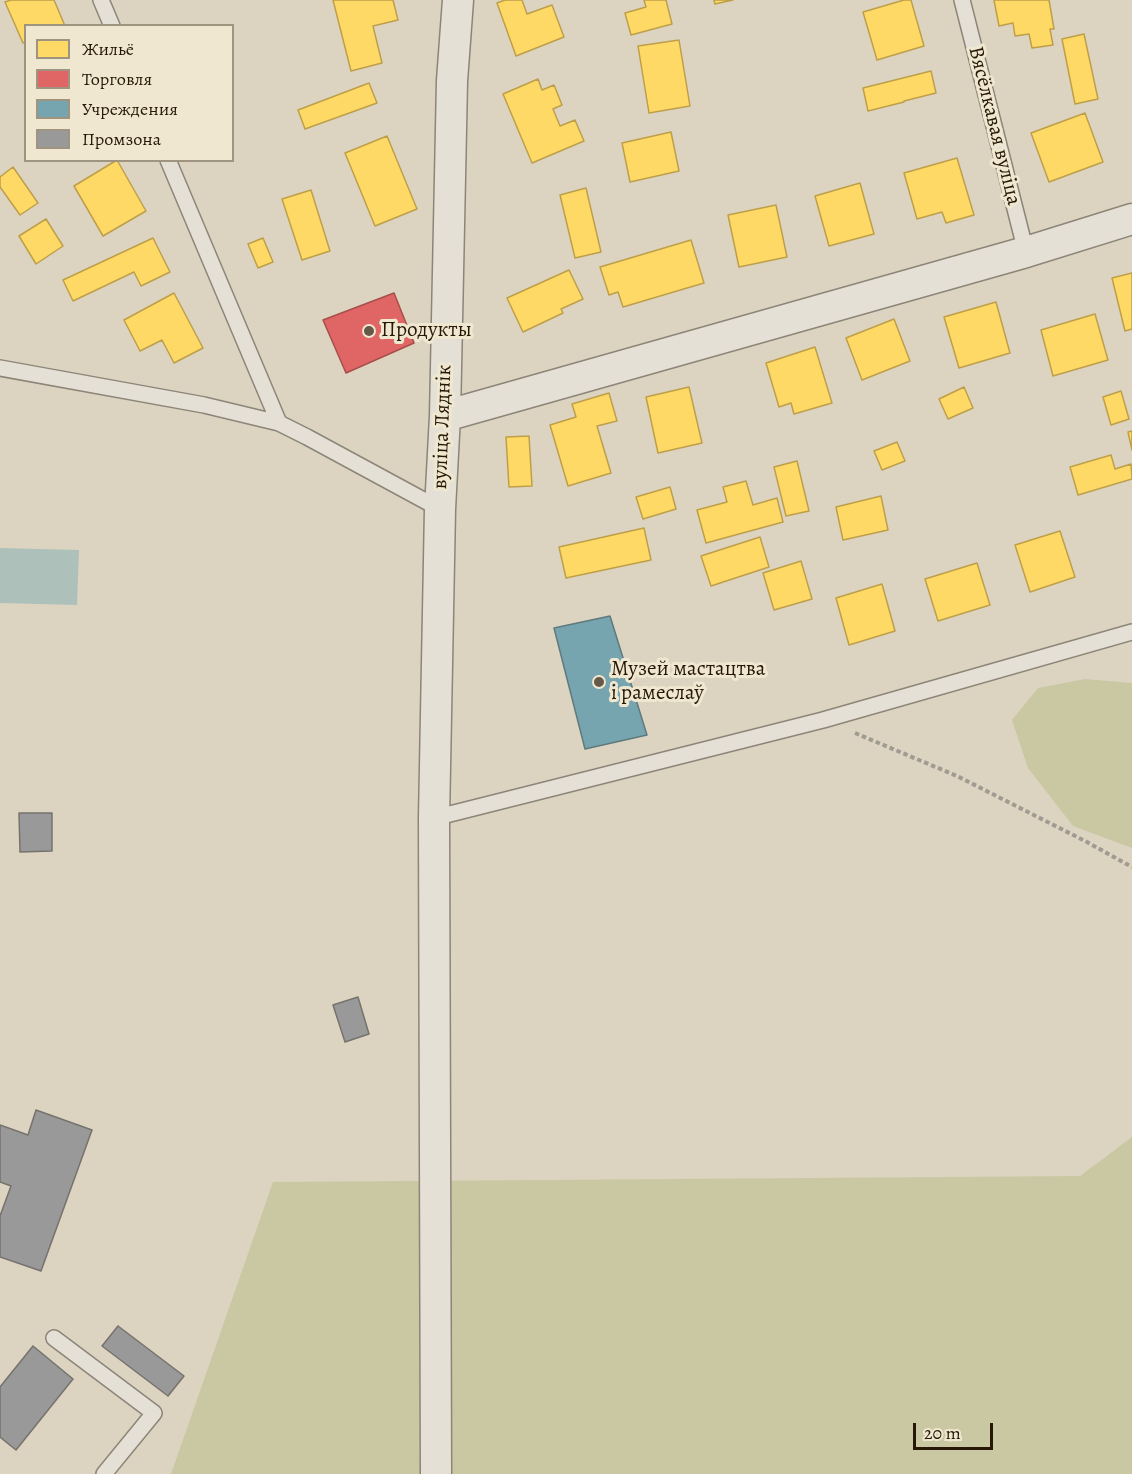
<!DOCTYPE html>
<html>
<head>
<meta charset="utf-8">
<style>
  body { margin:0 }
  #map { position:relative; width:1132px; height:1474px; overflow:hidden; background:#dcd4c0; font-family:Alegreya,serif }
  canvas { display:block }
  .legend { position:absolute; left:24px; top:24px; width:210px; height:138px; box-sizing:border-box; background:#efe7cf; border:2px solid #9f947f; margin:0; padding:8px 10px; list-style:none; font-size:18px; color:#261706 }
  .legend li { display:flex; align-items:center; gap:12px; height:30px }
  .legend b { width:30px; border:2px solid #9f947f }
  .scale { position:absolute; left:913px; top:1423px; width:80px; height:27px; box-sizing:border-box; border:3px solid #261706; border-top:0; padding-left:8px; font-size:18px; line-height:21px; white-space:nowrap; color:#261706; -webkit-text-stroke:4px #efe7cf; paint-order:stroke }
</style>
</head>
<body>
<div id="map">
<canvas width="1132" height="1474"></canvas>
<ul class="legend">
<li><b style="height:16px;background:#ffd966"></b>Жильё</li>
<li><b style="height:16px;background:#e06666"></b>Торговля</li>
<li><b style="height:16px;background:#76a5af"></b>Учреждения</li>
<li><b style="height:16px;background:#999"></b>Промзона</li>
</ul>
<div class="scale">20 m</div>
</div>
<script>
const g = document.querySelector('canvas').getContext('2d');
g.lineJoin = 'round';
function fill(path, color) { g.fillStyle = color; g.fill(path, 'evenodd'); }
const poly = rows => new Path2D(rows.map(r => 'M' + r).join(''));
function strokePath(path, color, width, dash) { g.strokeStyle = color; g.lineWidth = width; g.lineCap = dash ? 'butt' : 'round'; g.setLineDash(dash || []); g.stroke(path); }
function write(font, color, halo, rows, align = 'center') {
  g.font = font + ' Alegreya,serif'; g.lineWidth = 6; g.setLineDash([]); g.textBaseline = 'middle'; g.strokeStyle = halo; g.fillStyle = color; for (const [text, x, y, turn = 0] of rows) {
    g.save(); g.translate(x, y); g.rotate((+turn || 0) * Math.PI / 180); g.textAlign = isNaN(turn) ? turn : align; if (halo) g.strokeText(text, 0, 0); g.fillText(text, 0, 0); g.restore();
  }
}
fill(poly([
  [1085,679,1132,683,1132,848,1073,826,1028,768,1012,720,1038,688],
  [1132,1137,1132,1474,171,1474,273,1182,1080,1176]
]), '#c9c8a3');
fill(poly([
  [0,548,79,550,77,605,0,603]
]), '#aec0ba');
const homes = poly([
  [11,0,54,0,65,26,26,26,26,42,23,43,5,2,11,0],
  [333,0,393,0,398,20,373,26,382,63,351,71,333,0],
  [505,0,522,0,527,14,552,5,564,37,516,56,497,3,505,0],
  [644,0,666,0,672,24,631,35,625,13,646,7,644,0],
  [714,0,733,0,715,4,714,0],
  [904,0,911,0,924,46,877,60,863,12,904,0],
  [994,0,1049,0,1054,29,1050,29,1053,45,1032,48,1029,34,1015,36,1013,23,999,26,994,0],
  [1084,34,1098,99,1075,104,1062,39,1084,34],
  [679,40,690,106,649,113,638,46,679,40],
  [931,71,936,93,904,101,904,102,868,111,863,88,931,71],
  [538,79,542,90,554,85,562,105,553,109,560,126,575,120,584,141,532,163,503,94,538,79],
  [369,83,377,103,305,129,298,110,369,83],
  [1085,113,1103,162,1049,182,1031,133,1085,113],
  [671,132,679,171,630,182,622,143,671,132],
  [387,136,417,209,375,226,345,153,387,136],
  [957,158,974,215,946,223,942,212,917,219,904,173,957,158],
  [117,160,146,211,103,236,74,186,117,160],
  [13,167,38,203,20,215,0,187,0,177,13,167],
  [860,183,874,234,829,246,815,196,860,183],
  [586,188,601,252,575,258,560,195,586,188],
  [311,190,330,251,302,260,282,199,311,190],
  [776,205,787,257,739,267,728,215,776,205],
  [46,219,63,246,36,264,19,236,46,219],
  [153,238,170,272,141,286,134,272,73,301,63,280,153,238],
  [263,238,273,262,258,268,248,244,263,238],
  [691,240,704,283,623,307,618,292,609,295,600,267,691,240],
  [569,270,583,299,561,309,563,313,523,332,507,298,569,270],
  [1132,273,1132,329,1125,331,1112,278,1132,273],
  [174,293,203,348,174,363,162,340,140,351,124,320,174,293],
  [996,302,1010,353,959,368,944,317,996,302],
  [1095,314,1108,360,1053,376,1041,330,1095,314],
  [894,319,910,361,862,380,846,338,894,319],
  [815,347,832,403,794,414,791,403,779,407,766,363,815,347],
  [689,387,702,443,658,453,646,397,689,387],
  [964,387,973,408,948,419,939,399,964,387],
  [1121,391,1129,419,1111,425,1103,397,1121,391],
  [609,393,617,421,597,426,611,473,568,486,550,425,576,417,572,404,609,393],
  [1132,431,1132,450,1128,432,1132,431],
  [529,436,532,486,509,487,506,437,529,436],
  [897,442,905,461,882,470,874,451,897,442],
  [1111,455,1115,469,1131,464,1132,479,1078,495,1070,467,1111,455],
  [797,461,809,511,786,516,774,467,797,461],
  [746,481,753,505,777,498,783,522,706,543,697,510,727,502,723,487,746,481],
  [670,487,676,509,643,519,636,497,670,487],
  [881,496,888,530,843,540,836,507,881,496],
  [644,528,651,560,566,578,559,547,644,528],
  [1060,531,1075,577,1030,592,1015,545,1060,531],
  [760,537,769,567,711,586,701,556,760,537],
  [801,561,812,599,774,610,763,573,801,561],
  [977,563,990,605,938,621,925,579,977,563],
  [882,584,895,631,849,645,836,598,882,584]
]);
fill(homes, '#ffd966');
strokePath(homes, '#be9f49', 1.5);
const shops = poly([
  [394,293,414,343,346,373,323,320,394,293]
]);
fill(shops, '#e06666');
strokePath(shops, '#a84e49', 1.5);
const public = poly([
  [610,616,647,735,585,749,554,628,610,616]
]);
fill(public, '#76a5af');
strokePath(public, '#5e7a7c', 1.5);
const industry = poly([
  [19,813,52,813,52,851,20,852,19,813],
  [358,997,369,1034,345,1042,333,1005,358,997],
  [36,1110,92,1130,41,1271,0,1257,0,1216,11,1186,0,1182,0,1125,28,1135,36,1110],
  [118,1326,184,1376,168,1396,102,1346,118,1326],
  [33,1346,73,1379,16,1450,0,1437,0,1387,33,1346]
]);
fill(industry, '#999');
strokePath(industry, '#76726d', 1.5);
const lane = poly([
  [101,0,112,26],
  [962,0,1026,252],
  [168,160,279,423],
  [0,368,204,405,279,423,307,437,440,509],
  [434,818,823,720,1132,632],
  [54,1338,154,1413,104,1474]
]);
const street = poly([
  [445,416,1026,252,1132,219],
  [436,1474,434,818,440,509,445,416,452,81,458,0]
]);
strokePath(lane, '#8c8578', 18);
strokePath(street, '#8c8578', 33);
strokePath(poly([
  [855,733,957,776,1085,841,1132,867]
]), '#a09b91', 4, [4.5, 3]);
strokePath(lane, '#e4e0d5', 15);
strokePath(street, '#e4e0d5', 30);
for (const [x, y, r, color] of [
  [369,331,6,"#665947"],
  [599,682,6,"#665947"]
]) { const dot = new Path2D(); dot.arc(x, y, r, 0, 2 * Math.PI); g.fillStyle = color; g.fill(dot); strokePath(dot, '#efe7cf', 2); }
write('21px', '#261706', '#efe7cf', [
  ["Вясёлкавая вуліца",994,126,76],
  ["вуліца Ляднік",443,427,-88]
]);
write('21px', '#261706', '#efe7cf', [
  ["Продукты",381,331],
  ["Музей мастацтва",611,670],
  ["і рамеслаў",611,694]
], 'left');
</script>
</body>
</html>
